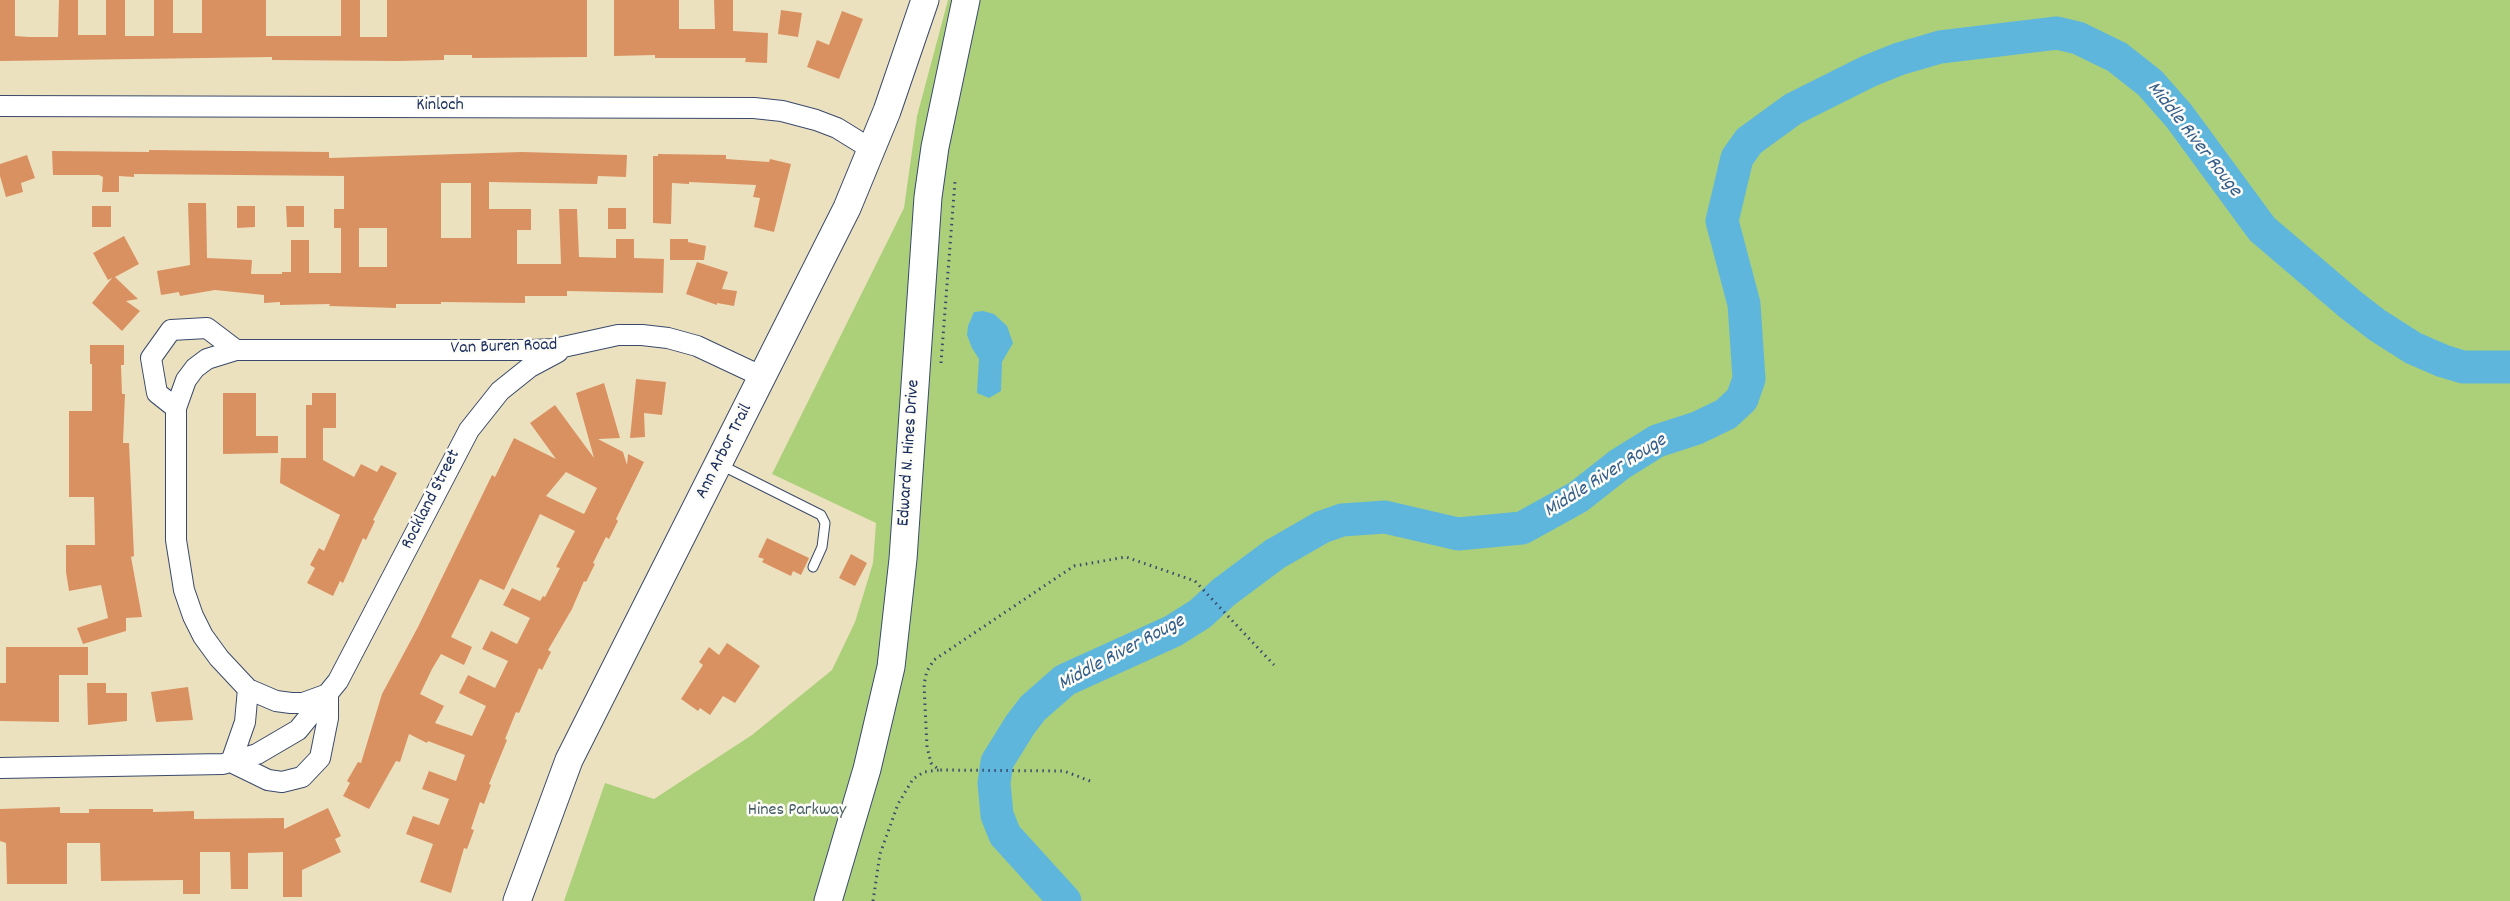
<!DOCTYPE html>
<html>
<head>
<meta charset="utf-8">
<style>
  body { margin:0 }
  canvas { display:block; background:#ece1be }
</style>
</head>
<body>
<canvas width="2510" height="901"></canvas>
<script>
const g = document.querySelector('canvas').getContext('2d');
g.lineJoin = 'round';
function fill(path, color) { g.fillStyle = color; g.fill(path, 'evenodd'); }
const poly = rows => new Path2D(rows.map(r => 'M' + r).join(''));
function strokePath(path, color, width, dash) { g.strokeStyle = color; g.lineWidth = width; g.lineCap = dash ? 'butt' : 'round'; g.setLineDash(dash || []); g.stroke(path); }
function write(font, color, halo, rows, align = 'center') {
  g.font = font + ' Dekko,sans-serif'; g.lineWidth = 5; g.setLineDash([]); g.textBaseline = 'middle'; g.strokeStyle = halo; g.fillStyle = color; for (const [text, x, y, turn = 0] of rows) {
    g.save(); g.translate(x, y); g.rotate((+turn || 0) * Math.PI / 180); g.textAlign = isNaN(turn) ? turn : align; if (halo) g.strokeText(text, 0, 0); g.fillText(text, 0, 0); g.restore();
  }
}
fill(poly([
  [948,0,2510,0,2510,901,564,901,605,783,654,799,752,735,832,670,855,622,873,563,876,523,772,474,904,208,917,116]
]), '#acd07a');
fill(poly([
  [983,311,994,314,1007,326,1013,343,1002,362,1001,391,989,398,977,393,979,359,972,348,967,335,968,326,974,312]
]), '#5fb6dc');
strokePath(poly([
  [1065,901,1005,835,997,815,994,783,997,762,1020,725,1033,708,1065,680,1173,631,1200,614,1224,592,1275,554,1322,527,1342,520,1385,517,1458,534,1522,528,1578,497,1620,464,1657,441,1697,428,1726,414,1742,399,1749,379,1744,304,1722,221,1737,158,1749,141,1793,109,1869,71,1899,59,1940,47,2057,33,2078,38,2117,57,2150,83,2179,116,2262,229,2351,305,2377,325,2413,348,2443,361,2463,367,2510,367]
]), '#5fb6dc', 33);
fill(poly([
  [0,0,15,0,15,36,29,37,58,37,59,0,78,0,78,35,106,35,106,0,125,0,125,36,154,36,154,0,173,0,173,33,202,33,202,0,266,0,266,36,341,36,341,0,360,0,360,37,387,37,387,0,587,0,587,57,472,58,472,55,444,55,444,60,398,61,272,60,272,57,0,61],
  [614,0,679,0,679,29,715,29,714,0,733,0,733,31,768,33,767,63,745,62,746,58,655,58,655,55,614,56],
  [781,10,802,13,798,37,778,34],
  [842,11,863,19,839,79,807,67,817,40,829,45],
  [149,150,329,152,329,158,522,152,627,155,626,177,598,176,597,184,489,182,489,209,531,209,531,230,517,230,517,264,561,264,559,209,577,209,579,257,616,258,616,239,634,239,634,258,664,259,663,293,567,291,567,296,525,296,525,303,441,302,441,304,396,304,396,308,329,306,330,304,280,305,280,302,264,303,264,295,215,290,180,296,179,292,161,295,157,271,190,265,188,203,206,203,207,258,252,260,251,274,282,274,282,272,291,272,291,240,309,240,309,273,341,273,341,228,334,228,334,209,344,209,344,176,134,174,134,177,119,176,119,192,102,192,103,177,99,175,53,175,52,151,149,152],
  [441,183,471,183,471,238,441,238],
  [359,228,387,228,387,267,359,267],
  [658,154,726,155,726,159,769,162,770,159,791,164,774,232,754,227,760,198,753,197,756,185,689,182,689,184,672,183,671,224,653,223,653,156,658,156],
  [27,155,35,178,21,183,23,192,6,197,0,176,0,164],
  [92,206,111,206,111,227,92,227],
  [237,206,255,206,255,227,237,228],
  [286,206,304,206,304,227,287,227],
  [608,208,626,208,626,229,608,229],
  [124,236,139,264,115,277,138,299,126,301,140,311,122,331,92,303,112,278,108,280,93,253],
  [670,239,688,239,688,242,706,246,704,260,670,260],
  [697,262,728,272,722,289,737,291,734,306,717,303,717,305,686,294],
  [90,345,124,345,124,365,121,365,122,394,125,394,123,443,129,443,134,556,131,557,142,617,126,618,126,631,83,644,77,628,108,618,101,585,69,591,66,572,66,545,95,545,94,497,69,497,69,411,92,411,92,364,90,364],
  [636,379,666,382,662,415,644,413,645,437,630,438],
  [604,383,620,438,598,439,623,452,627,465,628,454,644,462,616,519,618,521,609,539,606,537,593,563,595,564,586,582,584,581,572,609,548,650,551,652,542,670,539,668,519,713,516,712,505,739,507,740,489,784,491,785,484,804,480,802,471,829,474,830,467,849,464,848,451,893,420,882,433,844,406,834,413,816,439,825,449,799,422,789,429,771,456,781,465,755,428,741,427,743,409,734,400,762,396,761,369,809,343,796,350,783,347,781,358,762,361,763,382,694,418,627,492,475,495,477,514,438,556,459,530,423,555,405,594,458,576,393],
  [566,472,597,488,584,514,546,496],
  [540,514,575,531,556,567,560,568,545,597,543,596,540,601,512,588,503,605,530,618,517,644,491,631,482,649,508,661,495,688,468,675,459,693,486,706,472,736,435,723,444,706,420,694,432,669,441,654,464,665,472,647,451,637,480,579,504,590],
  [223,393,256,393,256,436,278,436,278,453,223,454],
  [312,393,336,393,336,428,323,428,323,460,354,477,361,464,377,472,381,465,397,473,373,520,375,521,366,540,363,538,343,583,340,581,333,596,307,583,315,568,310,565,319,548,324,551,340,515,280,483,281,458,306,458,306,405,312,405],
  [767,538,809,558,801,575,793,571,791,576,762,562,764,559,758,557],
  [851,554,867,563,855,586,839,578],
  [727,643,760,666,735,703,723,696,710,715,700,708,698,711,681,699,703,665,699,662,709,647,719,655],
  [6,647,88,647,88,675,59,675,59,722,0,721,0,683,6,683],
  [87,683,106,683,106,693,127,693,127,721,88,725],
  [188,687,193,720,156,722,151,692],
  [60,807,60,813,89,813,89,809,153,809,153,812,194,811,194,819,284,818,284,829,328,808,341,836,335,839,341,852,302,870,302,897,283,897,283,852,248,853,248,889,231,889,230,852,200,852,200,894,183,894,183,880,101,881,100,843,67,843,67,884,7,884,6,843,0,841,0,809]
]), '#da9162');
const lane = poly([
  [721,465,821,515,825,523,822,547,813,567]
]);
const street = poly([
  [0,106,754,108,782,111,816,120,837,128,871,149],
  [176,408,157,393,151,358,171,330,207,328,236,350],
  [248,689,245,722,231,762,268,780,282,782,302,777,320,758,328,718,328,694,303,703,291,703,276,701,248,689,219,658,203,636,193,616,184,590,176,540,176,408,186,380,195,368,207,359,236,350,531,350,554,349,618,335,642,335,668,338,697,346,763,377],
  [0,768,223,764,257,754,298,730,338,681,469,430,500,391,530,367,558,352]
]);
const secondary = poly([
  [517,901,569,760,847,208,887,111,925,0],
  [828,901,867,769,891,667,903,559,928,197,935,147,966,0]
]);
strokePath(lane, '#3a4a6c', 11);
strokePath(street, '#3a4a6c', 22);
strokePath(secondary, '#3a4a6c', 29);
strokePath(poly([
  [941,363,955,181],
  [1090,781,1064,771,939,770,931,763,927,747,924,684,927,671,934,660,1074,566,1126,557,1195,581,1274,665],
  [873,901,880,854,898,804,913,779,924,772,939,770]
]), '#3a4a6c', 3, [1.5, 4.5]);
strokePath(lane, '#fff', 9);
strokePath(street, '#fff', 20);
strokePath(secondary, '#fff', 27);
write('18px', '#1b2f5e', '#fdfcf7', [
  ["Kinloch",440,107],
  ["Van Buren Road",504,348,-2],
  ["Ann Arbor Trail",725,452,-63],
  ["Edward N. Hines Drive",910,453,-86],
  ["Rockland Street",432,500,-63]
]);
write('18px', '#465f66', '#fdfcf7', [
  ["Hines Parkway",797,812]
]);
write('italic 20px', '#335e8a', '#fdfcf7', [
  ["Middle River Rouge",2193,140,52],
  ["Middle River Rouge",1606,477,-32],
  ["Middle River Rouge",1122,654,-28]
]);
</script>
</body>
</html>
